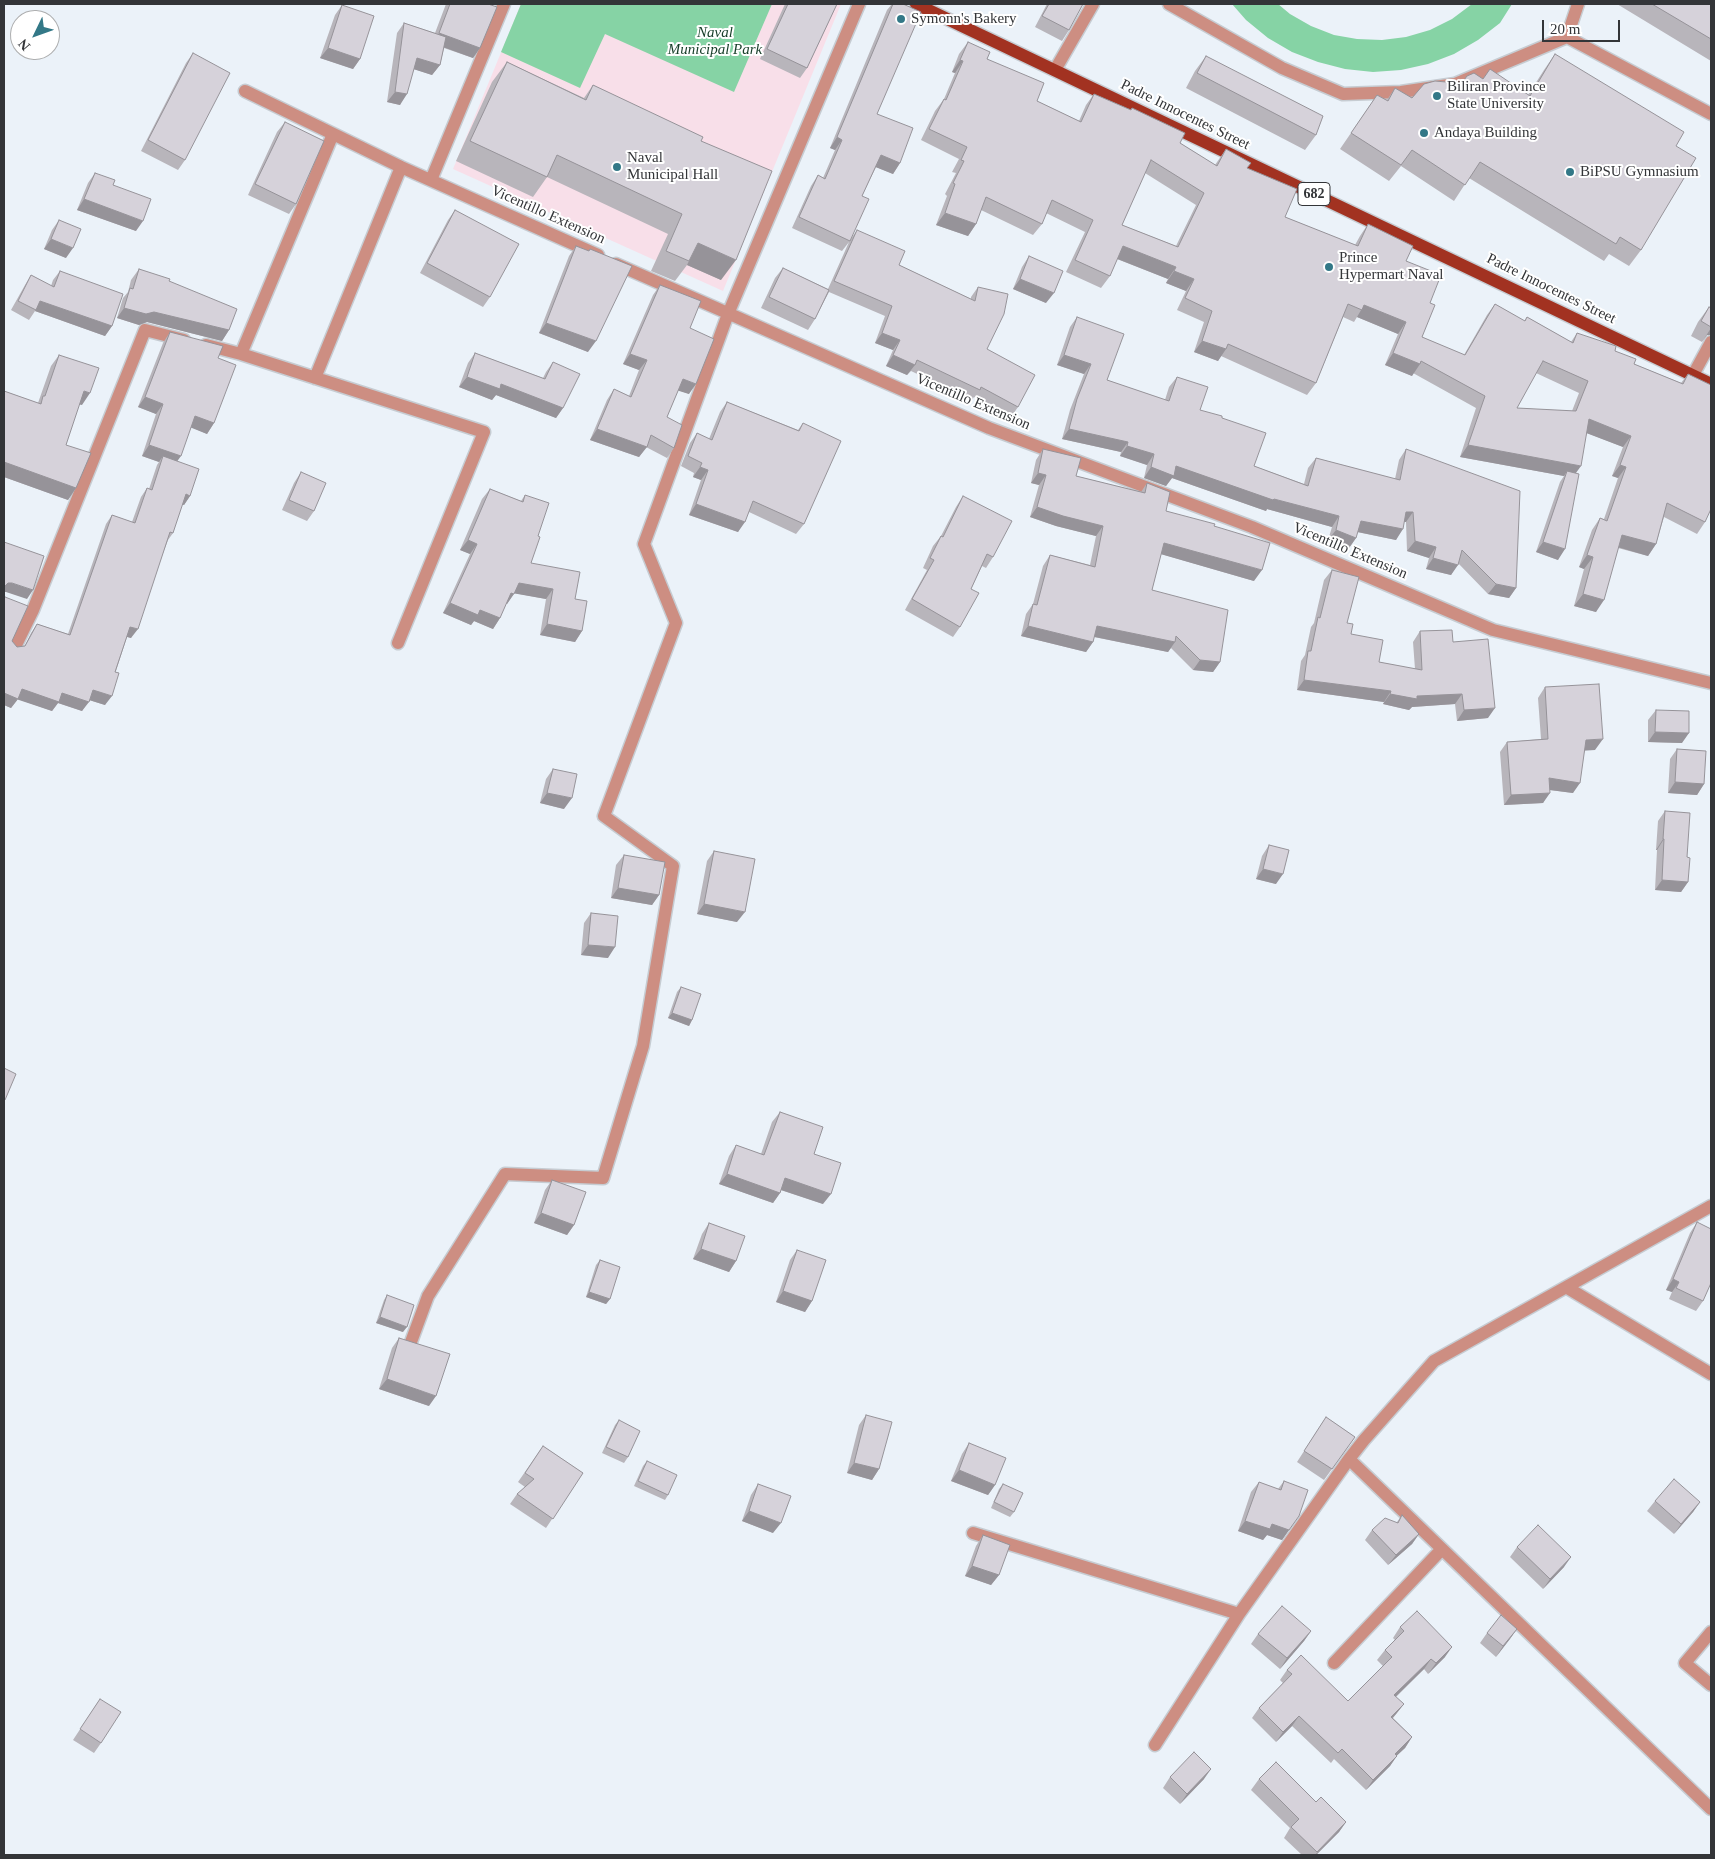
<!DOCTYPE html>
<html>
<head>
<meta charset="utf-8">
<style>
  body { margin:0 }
  #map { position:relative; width:1715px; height:1859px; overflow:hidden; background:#ebf2f9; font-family:Georgia,serif }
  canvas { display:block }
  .frame { position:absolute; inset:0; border:5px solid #333538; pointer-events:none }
  .north { position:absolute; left:10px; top:10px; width:50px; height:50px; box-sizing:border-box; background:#fff; border:1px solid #adaeaf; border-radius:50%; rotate:228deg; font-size:14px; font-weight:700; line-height:20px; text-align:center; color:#333538 }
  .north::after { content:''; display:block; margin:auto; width:18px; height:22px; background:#337887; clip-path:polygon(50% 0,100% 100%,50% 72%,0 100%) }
  .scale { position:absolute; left:1542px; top:20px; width:78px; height:22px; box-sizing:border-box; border:2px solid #333538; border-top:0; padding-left:6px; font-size:15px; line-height:18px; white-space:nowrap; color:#333538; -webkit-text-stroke:4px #fff; paint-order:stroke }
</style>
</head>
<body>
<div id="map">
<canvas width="1715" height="1859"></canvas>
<div class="frame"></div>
<div class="north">N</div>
<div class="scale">20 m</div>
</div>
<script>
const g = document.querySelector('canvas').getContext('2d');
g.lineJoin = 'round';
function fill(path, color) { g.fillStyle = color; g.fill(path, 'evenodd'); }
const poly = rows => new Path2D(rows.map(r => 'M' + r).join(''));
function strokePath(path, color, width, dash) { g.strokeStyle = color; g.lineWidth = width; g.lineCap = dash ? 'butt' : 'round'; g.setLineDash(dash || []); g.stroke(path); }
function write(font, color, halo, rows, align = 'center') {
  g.font = font + ' Georgia,serif'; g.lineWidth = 4; g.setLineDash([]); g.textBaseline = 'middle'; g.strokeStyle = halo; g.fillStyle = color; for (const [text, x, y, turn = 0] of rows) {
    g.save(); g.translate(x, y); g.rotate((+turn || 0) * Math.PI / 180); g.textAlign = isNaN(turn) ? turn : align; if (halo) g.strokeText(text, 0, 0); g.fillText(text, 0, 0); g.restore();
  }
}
fill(poly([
  [521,4,841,4,723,291,453,169]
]), '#f8dfe9');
fill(poly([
  [521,4,772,4,734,92,605,34,580,88,501,52],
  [1232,4,1278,4,1290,14,1311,26,1334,35,1357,39,1382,40,1406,37,1430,30,1452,19,1472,4,1512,4,1500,23,1478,40,1454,54,1428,64,1401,70,1373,72,1345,69,1318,62,1292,52,1268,38,1246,20]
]), '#86d3a5');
const minor = poly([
  [1169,4,1282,68,1343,94,1401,92,1455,84,1567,37,1578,4],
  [1567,37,1711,114],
  [1055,70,1093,4],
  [245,91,401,167,598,255],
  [431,180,504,4],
  [616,264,989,428,1252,527,1493,630,1711,683],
  [206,345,241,354,484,432,398,643],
  [241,354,333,134],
  [1693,375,1711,342],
  [315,378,401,167],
  [14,649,33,610,145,330,184,340],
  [1566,1287,1711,1374],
  [411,1342,428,1296,505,1174,603,1178,643,1046,673,866,604,816,676,623,644,544,728,314,859,4],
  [1349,1459,1711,1809],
  [973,1533,1239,1614],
  [1711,1632,1685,1663,1711,1685],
  [1334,1663,1442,1549],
  [1155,1745,1239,1614,1349,1459,1364,1440,1434,1361,1711,1206]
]);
const major = poly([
  [916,4,1711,384]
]);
strokePath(minor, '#c6ccd2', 15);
strokePath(major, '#c6ccd2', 15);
strokePath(minor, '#cd8e82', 12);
strokePath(major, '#a23221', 12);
fill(poly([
  [446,4,488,4,480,48,473,58,444,48,440,65,432,75,414,69,400,105,387,102,397,33,404,23,435,33],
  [785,4,837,4,807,68,800,78,760,59],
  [892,4,903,4,877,114,900,163,893,174,876,167,862,196,850,240,857,230,899,265,971,299,971,297,978,287,987,349,1018,407,1011,417,974,397,972,400,911,371,907,375,886,366,893,350,875,343,885,316,829,292,815,319,808,330,761,308,775,278,783,268,828,289,849,242,842,251,792,228,811,186,818,175,823,178,835,150,830,148,887,10],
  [1047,4,1083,4,1069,30,1062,41,1035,27],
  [1617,4,1711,4,1711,61],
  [342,5,360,59,353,69,320,58,335,15],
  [968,42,1037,101,1079,121,1086,105,1094,94,1131,110,1132,108,1180,143,1215,165,1226,149,1247,168,1285,217,1355,245,1360,236,1368,224,1406,261,1430,303,1422,337,1464,355,1487,315,1495,304,1524,321,1527,317,1571,342,1577,333,1615,351,1634,364,1681,383,1688,374,1705,522,1697,534,1664,517,1656,544,1648,556,1618,548,1596,612,1574,606,1584,569,1579,567,1592,530,1600,518,1604,519,1618,478,1612,476,1623,447,1587,433,1575,474,1558,560,1536,552,1560,482,1564,476,1460,457,1476,408,1413,373,1412,376,1385,365,1398,334,1357,317,1354,322,1343,317,1316,383,1307,395,1221,356,1218,361,1194,352,1204,322,1177,310,1186,291,1166,283,1168,279,1117,259,1110,276,1101,288,1066,272,1085,232,1046,213,1042,224,1033,235,981,210,976,224,968,236,936,225,947,196,945,194,956,173,952,172,959,159,921,140,935,111,944,99,955,73,952,72,959,54],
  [1145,173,1196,205,1176,246,1122,225],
  [1536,373,1579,393,1572,411,1517,408],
  [193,53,185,160,178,170,141,151,186,63],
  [1555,54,1676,146,1641,250,1629,266,1609,254,1604,261,1469,178,1454,201,1401,166,1389,181,1340,149,1377,95,1387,100,1395,88,1412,98,1459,87,1483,79,1528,95,1544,70],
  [1206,56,1316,135,1305,150,1186,88,1195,71],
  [507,62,584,98,593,85,701,141,721,280,687,265,675,281,651,271,668,234,547,177,533,197,456,161,492,82],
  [285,122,296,204,289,214,248,195,277,132],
  [95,173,113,185,136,231,77,210,88,183],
  [455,210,490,297,483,307,420,273,448,220],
  [59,220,66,258,44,249,52,230],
  [576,246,589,251,590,249,588,352,539,333,569,256],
  [1029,256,1046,303,1013,289,1022,267],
  [139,269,169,281,229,330,222,341,147,322,139,325,117,318,123,298,128,292,131,280],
  [60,271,112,326,105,336,35,311,29,320,11,310,25,285,31,275,51,286,53,280],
  [660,285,690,328,689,394,678,390,667,417,674,448,667,458,646,447,639,457,590,440,607,400,614,389,629,396,639,370,623,364,653,295],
  [1709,307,1711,308,1711,335,1707,335,1702,342,1691,336,1698,322],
  [1077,317,1107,380,1165,400,1169,387,1177,377,1200,410,1222,418,1254,466,1304,484,1308,468,1316,458,1395,479,1399,460,1406,449,1516,588,1509,598,1488,594,1458,563,1451,575,1426,569,1429,558,1407,551,1406,522,1404,522,1396,540,1357,532,1356,538,1349,548,1328,540,1332,527,1267,509,1266,511,1172,478,1166,486,1144,478,1147,465,1120,456,1121,452,1062,439,1070,410,1084,374,1057,365,1070,327],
  [170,332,218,358,214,423,207,434,191,427,177,461,190,496,184,505,182,504,173,533,168,540,131,638,127,637,105,705,89,700,82,711,58,703,52,711,18,699,11,708,4,705,4,595,12,641,17,647,24,647,31,633,37,624,68,634,106,524,112,515,132,522,141,497,147,488,149,489,157,465,159,462,142,456,156,414,138,407,163,343],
  [475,353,543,378,546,372,553,362,563,408,556,418,496,395,492,400,459,387,468,363],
  [59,355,82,405,79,404,66,445,76,488,68,500,4,477,4,391,38,403,51,366],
  [727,402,798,430,803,423,804,524,796,534,749,512,738,532,689,515,701,480,693,477,694,473,681,466,690,443,697,433,709,439,720,412],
  [1043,449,1076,476,1141,492,1147,483,1166,511,1214,526,1254,581,1161,554,1152,590,1220,662,1213,672,1193,670,1171,648,1168,652,1094,637,1093,642,1086,652,1021,636,1026,614,1033,604,1043,566,1050,555,1090,565,1096,536,1056,526,1030,517,1039,485,1031,483,1036,460],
  [301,472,314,511,307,521,282,510,294,483],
  [490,489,521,501,525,495,538,536,531,563,575,599,582,631,575,642,540,635,546,599,514,593,507,604,506,604,500,618,493,629,474,621,471,625,443,613,470,554,460,550,482,499],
  [963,496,993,557,986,568,982,566,971,589,960,627,953,637,905,610,927,570,923,568,933,546,941,536,956,507],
  [1332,570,1347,623,1351,634,1379,662,1415,669,1413,642,1420,631,1453,642,1488,718,1457,721,1455,704,1412,707,1409,710,1383,704,1384,702,1297,690,1301,661,1305,655,1311,627,1314,623,1324,580],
  [1545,687,1595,750,1585,750,1573,793,1550,790,1543,803,1504,805,1500,752,1507,742,1541,739,1538,698],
  [1656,710,1682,743,1648,742,1648,720],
  [1677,749,1704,784,1697,795,1668,793,1670,759],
  [553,769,564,809,540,803,546,779],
  [1665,811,1688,882,1681,892,1655,890,1657,850,1656,850,1658,821],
  [1269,845,1276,884,1256,879,1262,856],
  [714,851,737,922,697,914,707,861],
  [624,855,659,895,652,905,611,898,616,865],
  [591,913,608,958,581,955,584,923],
  [681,987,692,1020,689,1026,668,1018,677,992],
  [780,1112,814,1154,823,1204,781,1190,780,1193,773,1203,719,1184,729,1156,736,1145,761,1154,772,1122],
  [552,1180,574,1225,567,1235,534,1223,545,1190],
  [1697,1222,1703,1301,1696,1311,1669,1299,1672,1292,1666,1290,1690,1233],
  [709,1223,736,1261,729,1272,693,1259,702,1234],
  [797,1250,812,1301,805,1312,776,1302,790,1260],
  [600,1260,610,1299,606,1304,586,1297,596,1265],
  [387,1295,403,1332,376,1323,384,1300],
  [399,1338,429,1406,379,1389,392,1348],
  [866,1415,879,1469,872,1480,847,1473,859,1425],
  [1326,1417,1355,1437,1324,1480,1297,1462],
  [619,1420,628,1457,624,1463,602,1453,615,1425],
  [969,1443,995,1485,988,1495,951,1481,962,1454],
  [543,1446,583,1473,546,1528,510,1504,517,1494,525,1487,518,1482],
  [647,1461,668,1495,665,1500,634,1486,643,1466],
  [1284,1481,1299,1516,1282,1540,1267,1535,1263,1540,1238,1531,1251,1492,1259,1482,1278,1489],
  [758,1484,773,1533,742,1521,751,1495],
  [1003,1484,1014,1512,1010,1517,991,1508,999,1489],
  [1655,1501,1700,1502,1693,1512,1674,1534,1647,1511],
  [1402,1515,1419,1534,1412,1544,1388,1565,1365,1540,1372,1530,1397,1522],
  [983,1535,999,1575,991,1585,965,1576,976,1546],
  [1517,1547,1564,1567,1543,1589,1510,1557],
  [1400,1627,1445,1657,1428,1674,1424,1669,1396,1697,1404,1704,1393,1718,1412,1737,1405,1748,1397,1755,1390,1766,1366,1790,1334,1759,1331,1763,1292,1726,1276,1742,1252,1718,1259,1708,1283,1683,1280,1680,1287,1670,1348,1701,1383,1666,1377,1660,1385,1650,1395,1640,1393,1638],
  [1517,1629,1496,1657,1480,1643,1487,1633],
  [1311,1631,1304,1641,1280,1669,1251,1644,1258,1634],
  [100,1699,101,1743,94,1753,73,1740],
  [1170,1777,1204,1779,1180,1804,1163,1788],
  [1259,1779,1316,1802,1346,1822,1339,1832,1316,1855,1302,1855,1284,1838,1290,1828,1251,1790]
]), '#b8b5bb');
fill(poly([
  [439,33,480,48,473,58,432,43],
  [328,48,360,59,353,69,320,58],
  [417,58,440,65,432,75,410,68],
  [960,60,963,61,955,73,952,72],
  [395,92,407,94,400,105,387,102],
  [837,137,842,140,835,150,830,148],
  [881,155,900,163,893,174,873,166],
  [84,199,143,221,136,231,77,210],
  [945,213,976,224,968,236,936,225],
  [51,239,73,248,66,258,44,249],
  [698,243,736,260,721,280,687,265],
  [1123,246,1176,267,1168,279,1115,258],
  [1174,271,1194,279,1186,291,1166,283],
  [1020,279,1054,293,1046,303,1013,289],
  [40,301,112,326,105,336,35,311],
  [1364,305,1406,322,1398,334,1357,317],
  [124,308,154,312,229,330,222,341,147,322,139,325,117,318],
  [546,323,596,341,588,352,539,333],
  [1711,328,1711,335,1707,335,1702,342],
  [882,333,900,340,893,350,875,343],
  [1202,341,1226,349,1218,361,1194,352],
  [1393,353,1420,364,1412,376,1385,365],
  [630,354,647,360,639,370,623,364],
  [893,355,915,365,907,375,886,366],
  [1064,355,1091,364,1084,374,1057,365],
  [467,377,501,384,563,408,556,418,496,395,492,400,459,387],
  [683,379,696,384,689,394,676,390],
  [84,391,90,393,82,405,75,403],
  [145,397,163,404,156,414,138,407],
  [195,416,214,423,207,434,187,426],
  [1589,419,1631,436,1623,447,1581,431],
  [597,429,647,447,639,457,590,440],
  [1069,429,1128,442,1121,452,1062,439],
  [149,445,181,456,173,467,163,456,159,462,142,456],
  [1468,445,1581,466,1573,477,1567,471,1564,476,1460,457],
  [1127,446,1154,454,1147,465,1120,456],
  [4,462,76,488,68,500,4,477],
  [1620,465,1626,467,1618,478,1612,476],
  [1176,466,1274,499,1339,516,1332,527,1267,509,1266,511,1172,478,1166,486,1144,478,1151,467],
  [700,467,708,470,701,480,693,477],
  [1038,473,1046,475,1039,485,1031,483],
  [186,494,190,496,184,505,179,503],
  [696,504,745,522,738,532,689,515],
  [1037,507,1103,526,1096,536,1056,526,1030,517],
  [1406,512,1413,512,1406,522,1399,522],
  [1361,521,1403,529,1396,540,1353,531],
  [1336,530,1356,538,1349,548,1328,540],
  [1622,535,1656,544,1648,556,1614,546],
  [468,540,477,544,470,554,460,550],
  [1415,541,1436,547,1429,558,1407,551],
  [1543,542,1565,549,1558,560,1536,552],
  [1164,543,1262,570,1254,581,1157,553],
  [1587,555,1593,557,1584,569,1579,567],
  [1433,558,1458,565,1451,575,1426,569],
  [8,583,12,583,33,590,27,599,6,592,4,592,4,587],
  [519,583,553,589,546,599,512,593],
  [1496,584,1516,588,1509,598,1488,594],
  [511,593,514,594,507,604,504,603],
  [1583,594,1604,600,1596,612,1574,606],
  [450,603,480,610,500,618,493,629,474,621,471,625,443,613],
  [547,624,582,631,575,642,540,635],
  [1028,626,1093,642,1086,652,1021,636],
  [1097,626,1175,642,1168,652,1090,636],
  [130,627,138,629,131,638,124,636],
  [1200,660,1220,662,1213,672,1193,670],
  [1304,680,1391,691,1384,702,1297,690],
  [22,689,62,693,89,702,82,711,58,703,52,711,16,699,18,699,11,708,4,705,4,693],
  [93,690,112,696,105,705,86,699],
  [1390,694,1417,696,1462,694,1455,704,1412,707,1409,710,1383,704],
  [1495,708,1488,718,1457,721,1464,710],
  [1655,732,1689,733,1682,743,1648,742],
  [1603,739,1595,750,1579,751,1586,740],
  [1549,778,1580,783,1573,793,1542,789],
  [1675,782,1704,784,1697,795,1668,793],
  [547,793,572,798,564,809,540,803],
  [1550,793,1543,803,1504,805,1511,795],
  [1663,839,1664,839,1657,850,1656,850],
  [1263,869,1283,874,1276,884,1256,879],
  [1662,880,1688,882,1681,892,1655,890],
  [618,888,659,895,652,905,611,898],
  [704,904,745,912,737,922,697,914],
  [588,945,615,947,608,958,581,955],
  [672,1013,692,1020,689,1026,668,1018],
  [727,1174,780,1193,773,1203,719,1184],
  [785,1178,831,1194,823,1204,778,1189],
  [541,1213,574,1225,567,1235,534,1223],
  [701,1249,736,1261,729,1272,693,1259],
  [1673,1279,1679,1282,1672,1292,1666,1290],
  [783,1291,812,1301,805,1312,776,1302],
  [589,1292,610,1299,606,1304,586,1297],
  [380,1317,407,1327,403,1332,376,1323],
  [387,1379,436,1396,429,1406,379,1389],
  [854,1463,879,1469,872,1480,847,1473],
  [959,1470,995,1485,988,1495,951,1481],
  [1700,1502,1693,1512,1674,1534,1681,1524],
  [749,1511,781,1523,773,1533,742,1521],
  [1245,1521,1272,1524,1289,1530,1282,1540,1267,1535,1263,1540,1238,1531],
  [1419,1534,1412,1544,1388,1565,1396,1555],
  [1571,1557,1564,1567,1543,1589,1550,1579],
  [972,1566,999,1575,991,1585,965,1576],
  [1517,1629,1510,1639,1496,1657,1503,1646],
  [1311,1631,1304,1641,1280,1669,1287,1658],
  [1452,1647,1445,1657,1428,1674,1436,1663],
  [1431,1659,1424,1669,1387,1705,1394,1695],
  [1404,1704,1396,1714,1384,1727,1391,1717],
  [1299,1716,1292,1726,1276,1742,1283,1732],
  [1412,1737,1405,1748,1388,1764,1395,1754],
  [1397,1756,1390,1766,1366,1790,1373,1780],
  [1211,1769,1204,1779,1180,1804,1187,1794],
  [1346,1822,1339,1832,1316,1855,1315,1855]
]), '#969399');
const building = poly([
  [450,4,488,4,497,7,480,48,439,33,450,4],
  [788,4,837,4,807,68,767,49,788,4],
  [893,4,903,4,921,12,877,114,913,128,900,163,881,155,862,196,869,199,850,241,799,217,818,175,825,179,842,140,837,137,893,4],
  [1049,4,1083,4,1069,30,1042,16,1049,4],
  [1652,4,1711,4,1711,39,1652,4],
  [342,5,374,16,360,59,328,48,342,5],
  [404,23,446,37,440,65,417,58,407,94,395,92,404,23],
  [968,42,990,52,987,59,1044,83,1037,101,1081,122,1094,94,1131,110,1132,108,1185,133,1180,143,1217,166,1226,149,1251,163,1247,168,1297,189,1285,217,1358,246,1368,224,1413,246,1406,261,1441,275,1430,303,1435,305,1422,337,1465,355,1495,304,1525,321,1527,317,1573,343,1577,333,1616,346,1615,351,1636,359,1634,364,1683,384,1688,374,1711,385,1711,509,1705,522,1667,503,1656,544,1622,535,1604,600,1583,594,1593,557,1587,555,1600,518,1607,521,1626,467,1620,465,1631,436,1589,419,1581,466,1468,445,1485,396,1421,361,1420,364,1393,353,1406,322,1364,305,1362,310,1348,304,1316,383,1228,344,1226,349,1202,341,1212,311,1185,298,1194,279,1174,271,1176,267,1123,246,1110,276,1075,260,1093,220,1052,200,1042,224,986,197,976,224,945,213,955,184,953,183,964,161,961,160,967,147,929,129,944,99,946,100,963,61,960,60,968,42],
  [1151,160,1204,193,1178,247,1122,225,1151,160],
  [1543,361,1588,381,1576,411,1517,408,1543,361],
  [193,53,230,73,185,160,148,140,193,53],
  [1555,54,1684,132,1676,146,1696,158,1641,250,1620,237,1616,244,1480,162,1465,185,1412,150,1401,165,1351,133,1377,95,1388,101,1395,88,1412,98,1424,84,1435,81,1446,82,1459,87,1467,76,1474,73,1483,79,1490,69,1530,96,1555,54],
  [1206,56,1323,116,1316,135,1197,73,1206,56],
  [507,62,586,100,593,85,703,137,701,141,772,171,736,260,698,243,689,261,666,251,682,214,557,155,547,177,470,141,507,62],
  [285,122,324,141,296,204,255,184,285,122],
  [95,173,115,180,113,185,151,199,143,221,84,199,95,173],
  [455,210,519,244,490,297,427,263,455,210],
  [59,220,81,229,73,248,51,239,59,220],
  [857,230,905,251,899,265,975,301,978,287,1008,294,1004,314,987,349,1035,375,1018,407,981,387,980,390,917,360,915,365,893,355,900,340,882,333,892,306,834,281,857,230],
  [576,246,589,251,590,249,632,266,596,341,546,323,576,246],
  [1029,256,1063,271,1054,293,1020,279,1029,256],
  [783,268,829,290,815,319,769,297,783,268],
  [139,269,170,279,169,281,237,309,229,330,154,312,146,314,124,308,130,288,133,289,139,269],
  [60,271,123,294,112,326,40,301,36,310,18,301,31,275,54,287,60,271],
  [660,285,701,301,690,328,714,339,696,384,683,379,667,417,682,425,674,448,651,435,647,447,597,429,614,389,631,397,647,360,630,354,660,285],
  [1709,307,1711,308,1711,327,1701,321,1709,307],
  [1077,317,1124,334,1107,380,1169,401,1177,377,1208,387,1200,410,1222,416,1222,418,1266,433,1254,466,1308,486,1316,458,1400,480,1406,449,1520,491,1516,588,1496,584,1462,550,1458,565,1433,558,1436,547,1415,541,1413,512,1406,512,1403,529,1361,521,1356,538,1336,530,1339,516,1274,499,1273,500,1176,466,1174,476,1151,467,1154,454,1127,446,1128,442,1069,429,1077,399,1091,364,1064,355,1077,317],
  [170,332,223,346,218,358,236,365,214,423,195,416,181,456,149,445,163,404,145,397,170,332],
  [475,353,545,379,553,362,580,374,563,408,501,384,500,389,467,377,475,353],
  [59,355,99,368,90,393,84,391,66,445,91,453,76,488,4,462,4,391,41,404,43,396,45,396,59,355],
  [727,402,799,431,803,423,841,441,804,524,753,501,745,522,696,504,708,470,700,467,702,463,688,456,697,433,712,440,727,402],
  [1043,449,1081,458,1076,476,1145,493,1147,483,1170,492,1166,511,1215,524,1214,526,1270,543,1262,570,1164,543,1152,590,1228,610,1220,662,1200,660,1176,636,1175,642,1097,626,1093,642,1028,626,1033,604,1037,605,1050,555,1095,567,1103,526,1063,516,1037,507,1046,475,1038,473,1043,449],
  [163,456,199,469,190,496,186,494,173,533,170,532,138,629,130,627,115,672,119,673,112,696,93,690,89,702,62,693,59,702,22,689,18,699,4,693,4,595,5,597,28,606,12,641,17,647,25,646,37,624,70,635,112,515,135,523,147,488,152,490,163,456],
  [1567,471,1579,474,1565,549,1543,542,1567,471],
  [301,472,326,483,314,511,289,500,301,472],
  [490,489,523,502,525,495,549,503,538,536,540,537,531,563,580,572,575,599,587,601,582,631,547,624,553,589,519,583,514,594,511,593,500,618,480,610,478,615,450,603,477,544,468,540,490,489],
  [963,496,1012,521,993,557,987,554,971,589,979,593,960,627,912,599,934,560,930,558,941,536,943,537,963,496],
  [4,542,44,556,33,590,12,583,8,583,4,587,4,542],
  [1332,570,1359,577,1347,623,1353,624,1351,634,1383,640,1379,662,1422,670,1420,631,1452,630,1453,642,1488,639,1495,708,1464,710,1462,694,1417,696,1417,699,1390,694,1391,691,1304,680,1308,651,1311,651,1318,617,1320,618,1332,570],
  [1599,684,1603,739,1586,740,1580,783,1549,778,1550,793,1511,795,1507,742,1548,739,1545,687,1599,684],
  [1656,710,1689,711,1689,733,1655,732,1656,710],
  [1677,749,1706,751,1704,784,1675,782,1677,749],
  [553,769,577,774,572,798,547,793,553,769],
  [1665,811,1690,813,1687,857,1690,858,1688,882,1662,880,1664,839,1663,839,1665,811],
  [1269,845,1289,850,1283,874,1263,869,1269,845],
  [714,851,755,859,745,912,704,904,714,851],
  [624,855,665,862,659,895,618,888,624,855],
  [591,913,618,916,615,947,588,945,591,913],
  [681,987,701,994,692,1020,672,1013,681,987],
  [4,1068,16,1074,5,1100,4,1099,4,1068],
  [780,1112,823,1127,814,1154,841,1163,831,1194,785,1178,780,1193,727,1174,736,1145,764,1155,780,1112],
  [552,1180,586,1192,574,1225,541,1213,552,1180],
  [1697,1222,1711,1229,1711,1283,1703,1301,1676,1288,1679,1282,1673,1279,1697,1222],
  [709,1223,745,1236,736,1261,701,1249,709,1223],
  [797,1250,826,1260,812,1301,783,1291,797,1250],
  [600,1260,620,1267,610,1299,589,1292,600,1260],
  [387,1295,414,1305,407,1327,380,1317,387,1295],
  [399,1338,450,1354,436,1396,387,1379,399,1338],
  [866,1415,892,1422,879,1469,854,1463,866,1415],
  [1326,1417,1355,1437,1332,1469,1304,1451,1326,1417],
  [619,1420,640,1431,628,1457,606,1447,619,1420],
  [969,1443,1006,1458,995,1485,959,1470,969,1443],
  [543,1446,583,1473,553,1519,517,1494,534,1479,525,1473,543,1446],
  [647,1461,677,1475,668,1495,638,1481,647,1461],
  [1674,1479,1700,1502,1681,1524,1655,1501,1674,1479],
  [1284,1481,1308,1490,1299,1516,1289,1530,1272,1524,1270,1529,1245,1521,1259,1482,1281,1490,1284,1481],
  [758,1484,791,1496,781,1523,749,1511,758,1484],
  [1003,1484,1023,1493,1014,1512,994,1502,1003,1484],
  [1402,1515,1419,1534,1396,1555,1372,1530,1385,1518,1398,1523,1402,1515],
  [1538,1525,1571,1557,1550,1579,1517,1547,1538,1525],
  [983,1535,1010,1545,999,1575,972,1566,983,1535],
  [1282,1606,1311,1631,1287,1658,1258,1634,1282,1606],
  [1417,1611,1452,1647,1436,1663,1431,1659,1394,1695,1404,1704,1391,1717,1412,1737,1395,1754,1397,1756,1373,1780,1342,1749,1338,1753,1299,1716,1283,1732,1259,1708,1292,1674,1287,1670,1301,1655,1348,1701,1392,1657,1385,1650,1404,1631,1400,1627,1417,1611],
  [1501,1615,1517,1629,1503,1646,1487,1633,1501,1615],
  [100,1699,121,1712,101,1743,80,1729,100,1699],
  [1194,1752,1211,1769,1187,1794,1170,1777,1194,1752],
  [1276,1762,1316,1802,1321,1797,1346,1822,1317,1852,1291,1827,1299,1819,1259,1779,1276,1762]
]);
fill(building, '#d6d2da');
strokePath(building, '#969399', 1);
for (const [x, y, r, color] of [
  [901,19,5,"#337887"],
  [1437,96,5,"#337887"],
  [1424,133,5,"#337887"],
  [617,167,5,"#337887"],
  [1570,172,5,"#337887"],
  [1329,267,5,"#337887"]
]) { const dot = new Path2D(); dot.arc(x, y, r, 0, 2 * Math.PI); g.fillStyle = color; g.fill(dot); strokePath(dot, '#fff', 2); }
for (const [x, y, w] of [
  [1314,194,32]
]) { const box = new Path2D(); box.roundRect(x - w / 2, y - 11.5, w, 23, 4); g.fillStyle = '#fff'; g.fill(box); strokePath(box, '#333538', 1); }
write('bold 14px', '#333538', null, [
  ["682",1314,194]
]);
write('15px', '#333538', '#fff', [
  ["Symonn's Bakery",911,19],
  ["Biliran Province",1447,87],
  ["State University",1447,104],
  ["Andaya Building",1434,133],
  ["Naval",627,158],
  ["Municipal Hall",627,175],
  ["BiPSU Gymnasium",1580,172],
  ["Prince",1339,258],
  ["Hypermart Naval",1339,275]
], 'left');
write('italic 15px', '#173e29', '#fff', [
  ["Naval",715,33],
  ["Municipal Park",715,50]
]);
write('15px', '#333538', '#fff', [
  ["Padre Innocentes Street",1185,115,26],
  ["Vicentillo Extension",548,215,24],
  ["Padre Innocentes Street",1551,289,26],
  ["Vicentillo Extension",973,402,23],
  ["Vicentillo Extension",1350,551,23]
]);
</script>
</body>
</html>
